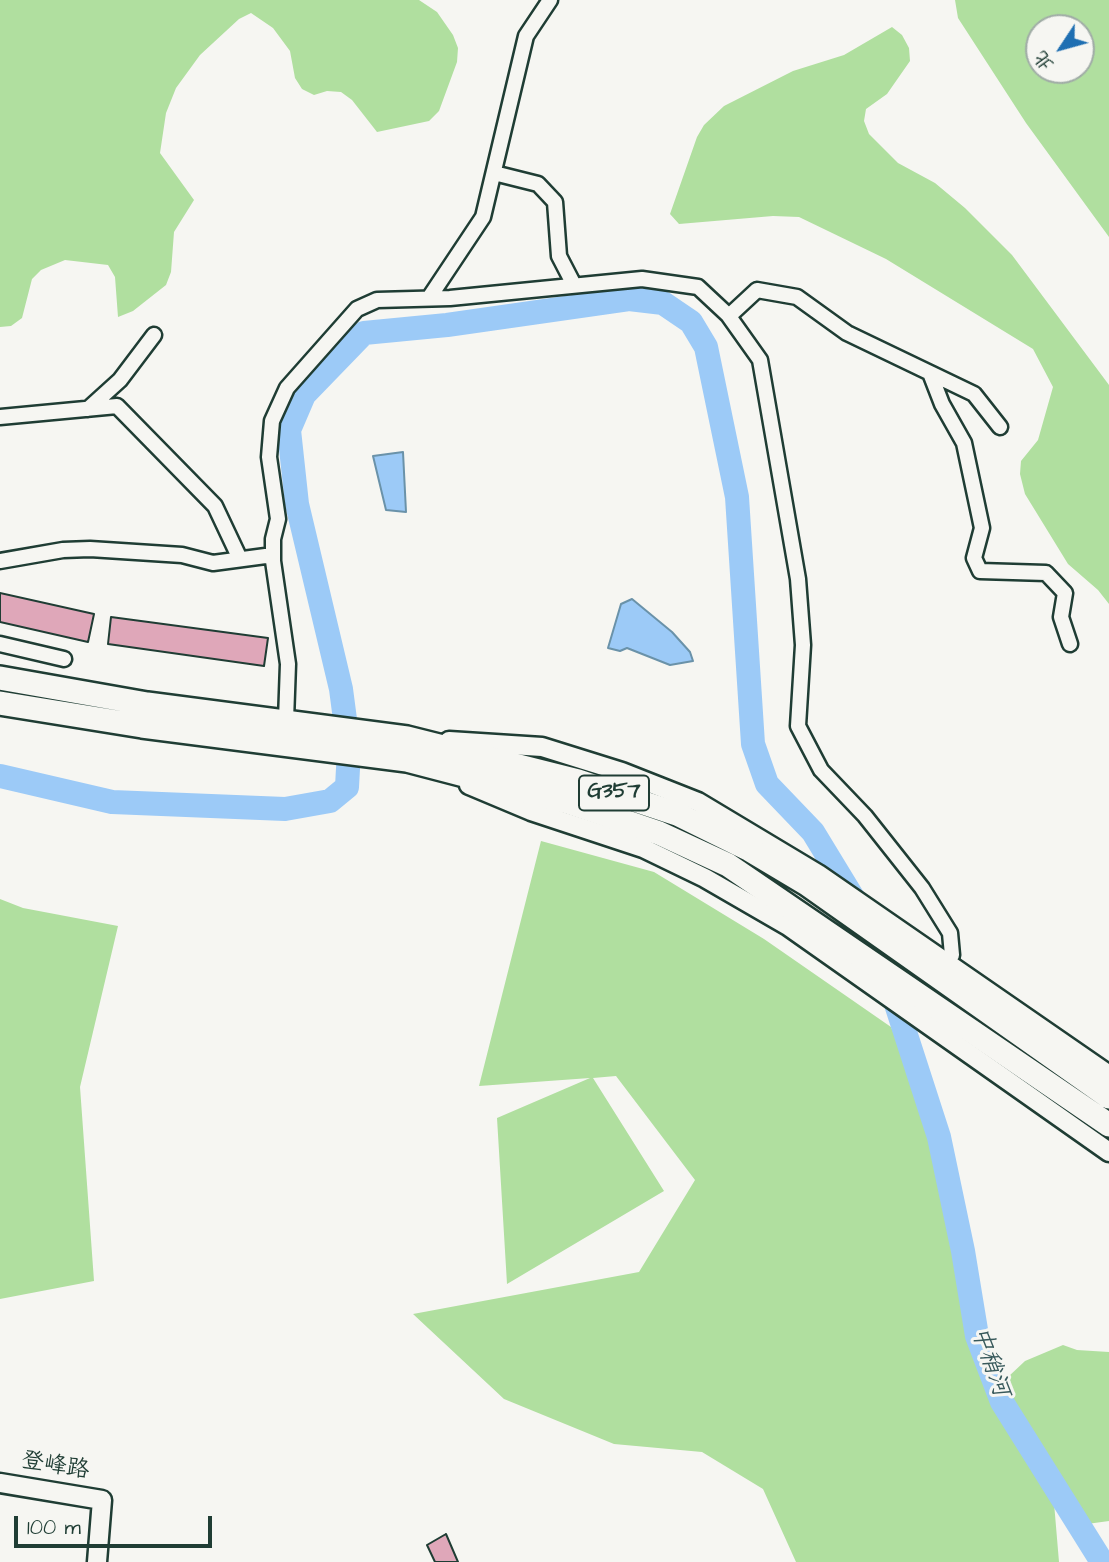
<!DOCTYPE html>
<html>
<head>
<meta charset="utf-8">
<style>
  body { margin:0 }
  #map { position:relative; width:1109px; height:1562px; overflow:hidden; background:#f6f6f2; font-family:"Architects Daughter","LXGW WenKai TC",sans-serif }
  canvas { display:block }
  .north { position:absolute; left:1025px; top:14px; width:70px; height:70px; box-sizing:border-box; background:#f6f6f2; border:2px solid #a0aca6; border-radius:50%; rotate:234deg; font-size:19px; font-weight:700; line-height:28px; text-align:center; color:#1f3d34 }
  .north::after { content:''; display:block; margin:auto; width:24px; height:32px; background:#1f6fb2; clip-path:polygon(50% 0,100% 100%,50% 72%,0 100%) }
  .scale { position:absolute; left:14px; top:1516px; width:198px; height:32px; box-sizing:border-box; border:4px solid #1f3d34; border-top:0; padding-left:9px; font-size:21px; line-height:24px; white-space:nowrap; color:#1f3d34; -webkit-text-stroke:5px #f6f6f2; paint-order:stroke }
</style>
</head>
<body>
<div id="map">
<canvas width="1109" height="1562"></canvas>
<div class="north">北</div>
<div class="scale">100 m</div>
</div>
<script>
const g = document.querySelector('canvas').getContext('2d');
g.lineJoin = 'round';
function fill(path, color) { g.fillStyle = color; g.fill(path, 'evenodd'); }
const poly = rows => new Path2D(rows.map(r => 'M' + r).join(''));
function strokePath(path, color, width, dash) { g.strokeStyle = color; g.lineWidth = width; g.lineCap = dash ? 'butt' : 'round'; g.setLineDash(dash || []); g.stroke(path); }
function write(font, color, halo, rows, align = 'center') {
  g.font = font + ' "Architects Daughter","LXGW WenKai TC",sans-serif'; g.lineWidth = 6; g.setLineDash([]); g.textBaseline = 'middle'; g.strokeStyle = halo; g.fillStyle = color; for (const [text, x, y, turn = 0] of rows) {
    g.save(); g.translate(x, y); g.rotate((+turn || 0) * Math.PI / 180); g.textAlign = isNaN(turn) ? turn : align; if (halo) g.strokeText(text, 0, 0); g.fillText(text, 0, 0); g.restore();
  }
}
fill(poly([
  [0,0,419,0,437,12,453,35,458,48,457,62,439,111,429,121,377,132,352,100,341,92,327,91,314,95,302,89,295,78,290,51,273,28,251,13,239,19,200,55,176,88,166,113,160,153,194,200,174,232,171,272,166,285,133,311,118,317,115,277,108,265,65,260,41,270,32,279,22,318,11,326,0,327],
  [955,0,1109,0,1109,237,1026,123,958,18],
  [1039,28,1081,28,1081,70,1039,70],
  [892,27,902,35,909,48,910,61,887,94,866,109,864,121,869,134,898,163,935,183,965,208,1012,255,1109,385,1109,604,1098,590,1068,564,1025,494,1020,474,1021,461,1038,440,1053,387,1033,349,886,259,799,217,773,216,679,224,670,214,697,137,704,125,724,106,793,71,844,55],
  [541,841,654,872,764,939,891,1027,939,1137,963,1251,977,1336,1002,1402,1052,1479,1059,1562,796,1562,763,1489,702,1452,614,1444,504,1399,413,1314,639,1272,695,1180,616,1076,593,1078,664,1191,507,1284,497,1118,590,1078,479,1086],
  [0,899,23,908,118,926,80,1087,94,1281,0,1299],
  [1063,1345,1077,1350,1109,1352,1109,1521,1087,1524,1004,1397,1008,1377,1025,1361]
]), '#b0df9f');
const water = poly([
  [403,452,406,512,386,510,373,456,403,452],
  [632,599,672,632,690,652,693,661,670,665,627,648,620,651,608,648,621,604,632,599]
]);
fill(water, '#9ccaf7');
strokePath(water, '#6a92a9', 2);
strokePath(poly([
  [0,776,112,802,285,809,330,801,347,787,349,750,341,689,297,504,289,430,304,395,364,333,447,325,629,299,663,303,691,322,706,347,737,497,753,744,767,784,813,832,855,901,884,967,939,1137,963,1251,977,1336,1002,1402,1102,1562]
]), '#9ccaf7', 24);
const building = poly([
  [0,593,94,614,88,642,0,622,0,593],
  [111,617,268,638,264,666,108,644,111,617],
  [446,1534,458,1562,435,1562,427,1545,446,1534]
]);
fill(building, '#dfa7b9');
strokePath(building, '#1f3d34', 2);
const minor = poly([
  [494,173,538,184,555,202,559,256,574,285],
  [429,298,483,217,526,36,550,0],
  [729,316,757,290,797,297,847,333,974,394,1000,427],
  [930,373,942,404,964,443,982,528,974,558,980,571,1046,573,1065,593,1061,617,1070,644],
  [88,409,120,380,154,335],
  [0,417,117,406,215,506,240,559],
  [0,561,63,550,90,549,182,555,213,563,273,555],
  [0,644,64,659],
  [286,720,288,664,273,561,273,539,278,519,269,457,272,421,287,388,357,309,377,300,450,298,642,279,698,287,728,315,760,360,798,579,803,645,798,726,821,770,865,816,922,888,950,933,952,955,947,960]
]);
const tertiary = poly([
  [449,741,542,747,622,772,698,802,818,874,1109,1075],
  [469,785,531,811,643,848,705,878,788,926,1109,1152],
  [0,1483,102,1500,97,1562]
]);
const trunk = poly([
  [0,678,147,704,407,738,578,781,677,814,750,850,807,884,1109,1097],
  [0,703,142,726,407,760,568,802,659,833,728,865,1109,1125]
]);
strokePath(minor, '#1f3d34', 19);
strokePath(tertiary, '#1f3d34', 23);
strokePath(trunk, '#1f3d34', 28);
strokePath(minor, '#f6f6f2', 14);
strokePath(tertiary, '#f6f6f2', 18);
strokePath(trunk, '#f6f6f2', 23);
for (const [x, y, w] of [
  [614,793,70]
]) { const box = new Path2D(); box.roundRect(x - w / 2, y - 17.5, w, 35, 5); g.fillStyle = '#f6f6f2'; g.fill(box); strokePath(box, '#1f3d34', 2); }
write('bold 21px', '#1f3d34', null, [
  ["G357",614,793]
]);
write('23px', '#1f3d34', '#f6f6f2', [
  ["登峰路",55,1467,9]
]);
write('italic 24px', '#38595b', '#f6f6f2', [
  ["中稍河",989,1362,71]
]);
</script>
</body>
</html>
